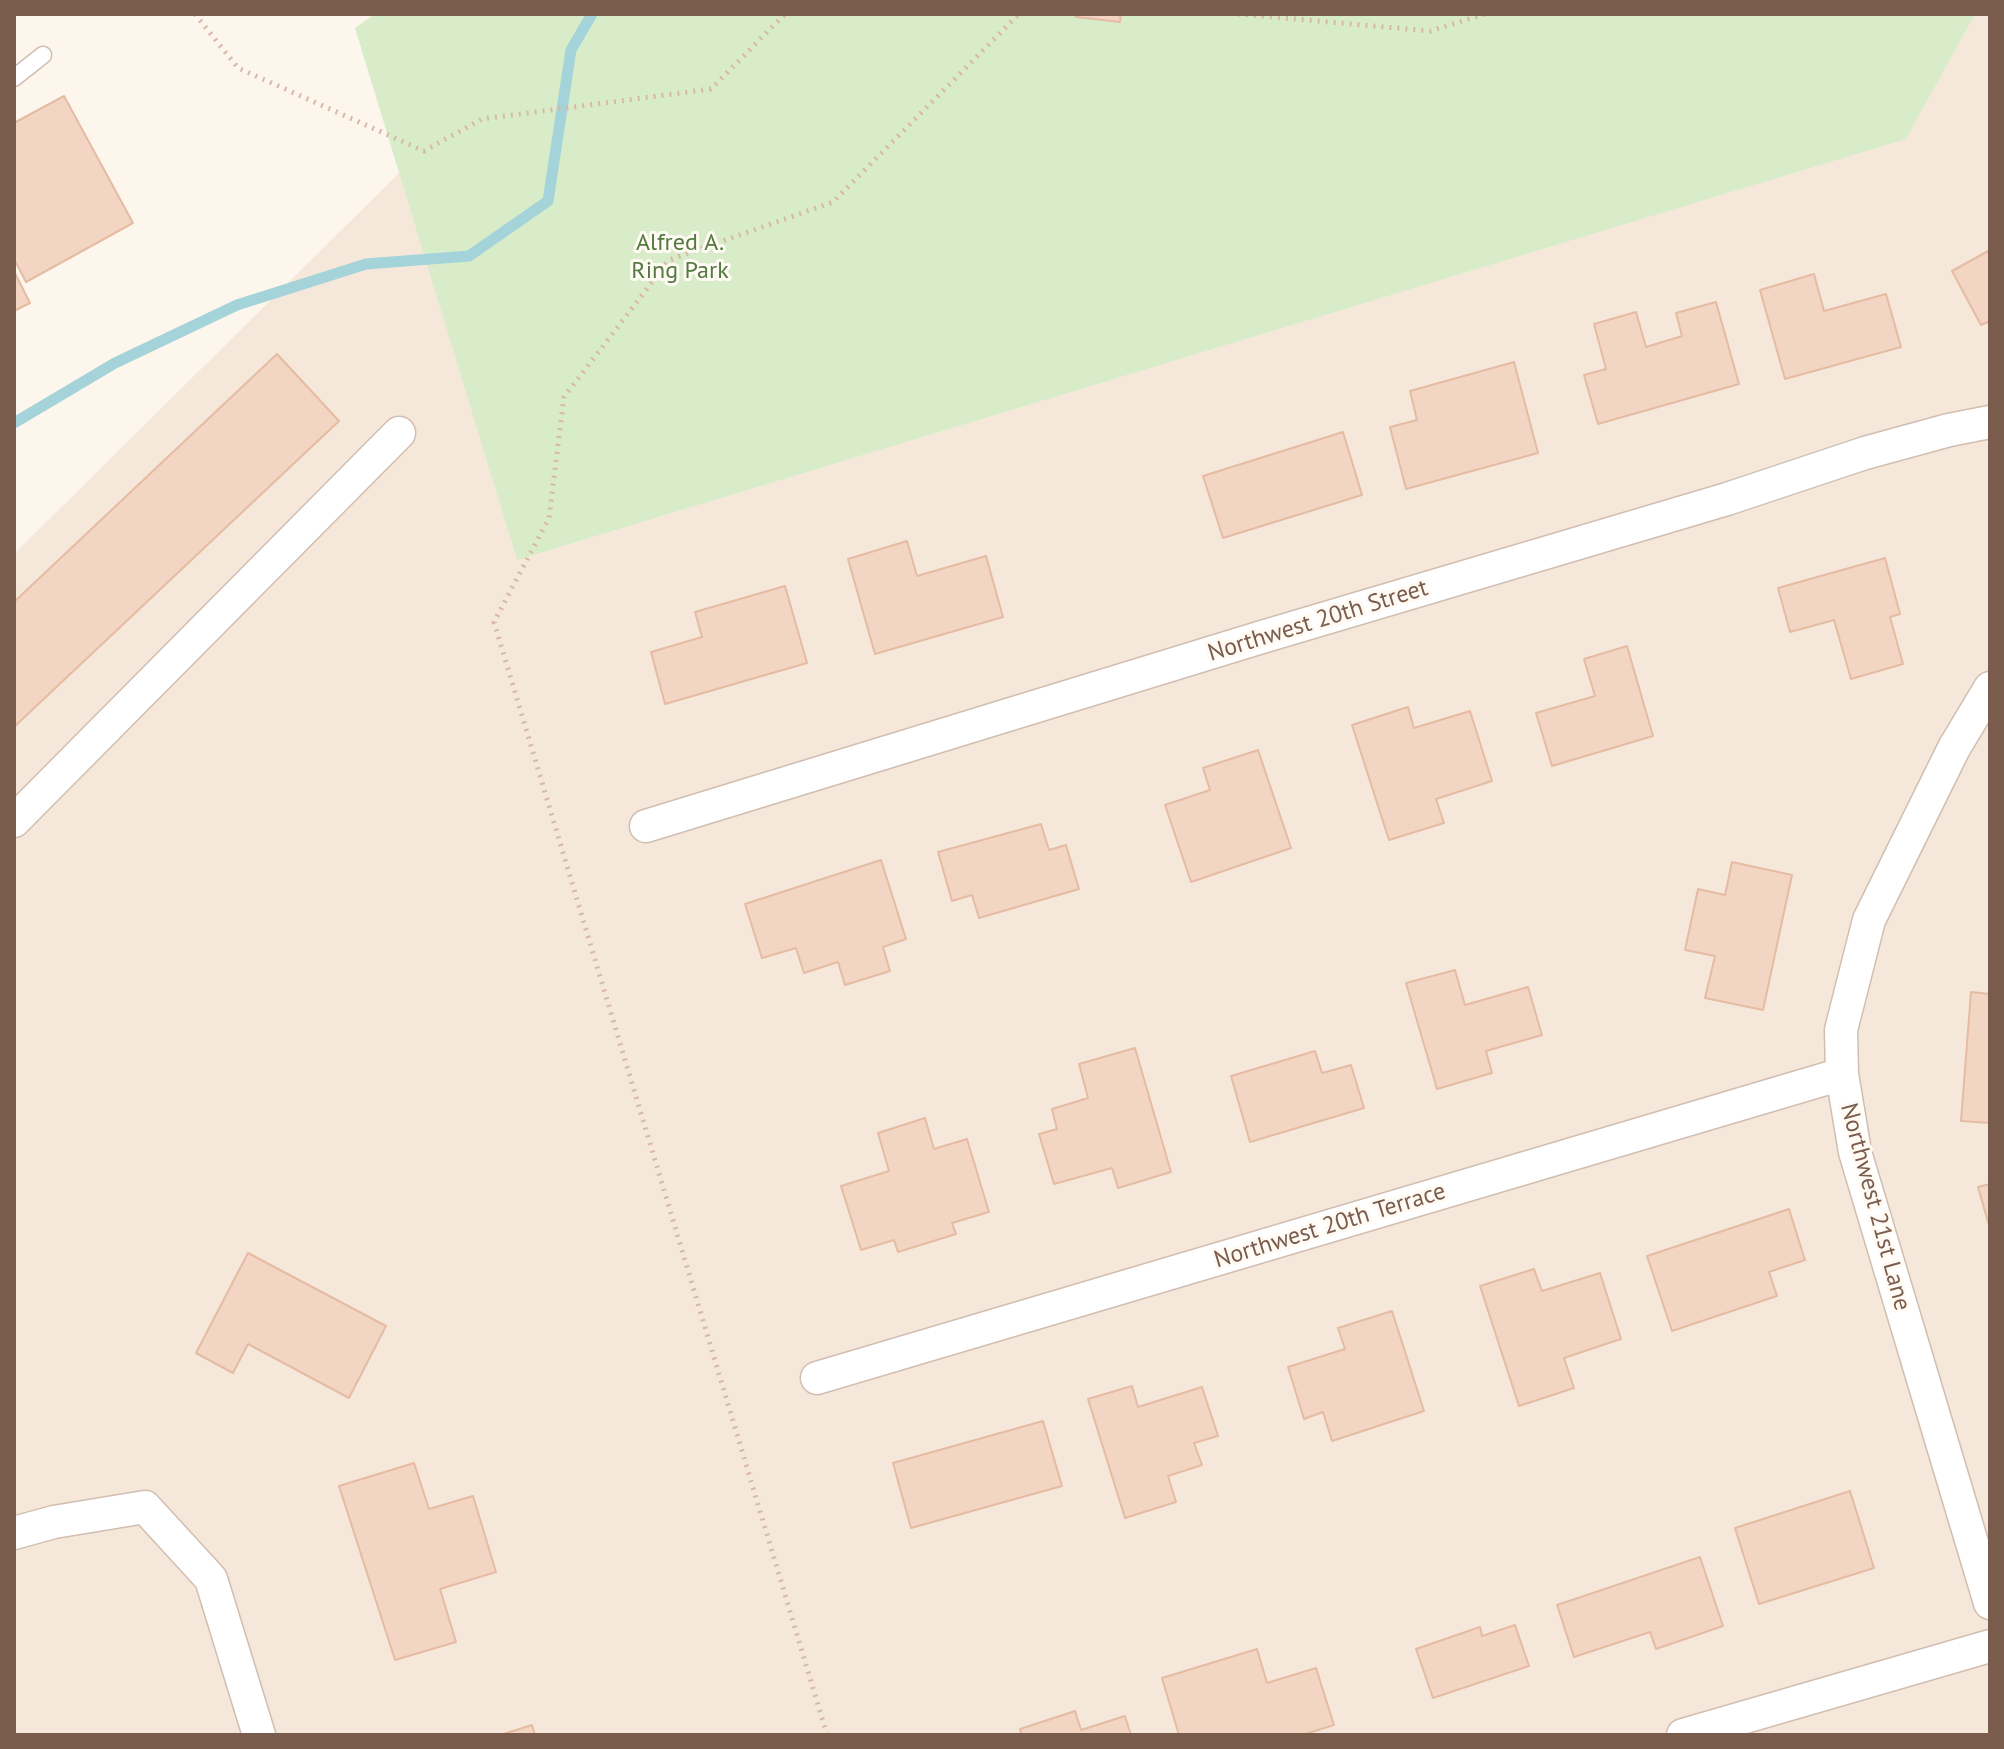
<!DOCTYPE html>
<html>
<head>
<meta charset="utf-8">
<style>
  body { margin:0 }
  #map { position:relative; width:2004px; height:1749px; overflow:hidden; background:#fdf6ec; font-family:"PT Sans",sans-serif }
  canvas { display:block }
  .frame { position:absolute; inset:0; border:16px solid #7a5c4d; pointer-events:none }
</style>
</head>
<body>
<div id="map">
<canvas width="2004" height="1749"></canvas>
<div class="frame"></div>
</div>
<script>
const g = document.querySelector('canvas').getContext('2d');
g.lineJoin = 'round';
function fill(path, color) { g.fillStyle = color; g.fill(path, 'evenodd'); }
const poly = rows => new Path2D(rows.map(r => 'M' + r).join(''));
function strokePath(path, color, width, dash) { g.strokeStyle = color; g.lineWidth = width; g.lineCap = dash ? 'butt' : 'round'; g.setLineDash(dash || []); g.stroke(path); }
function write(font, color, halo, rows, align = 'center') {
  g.font = font + ' "PT Sans",sans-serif'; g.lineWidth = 6; g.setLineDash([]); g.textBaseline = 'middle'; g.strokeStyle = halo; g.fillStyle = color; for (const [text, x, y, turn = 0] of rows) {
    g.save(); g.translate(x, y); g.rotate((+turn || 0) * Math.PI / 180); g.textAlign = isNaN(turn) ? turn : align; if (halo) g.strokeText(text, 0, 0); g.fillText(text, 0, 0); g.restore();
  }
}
fill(poly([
  [1975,14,1990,14,1990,1735,14,1735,14,554,400,172,517,560,1905,139]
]), '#f5e8da');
fill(poly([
  [375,14,1975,14,1906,139,517,560,355,28]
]), '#d8ecc9');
strokePath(poly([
  [14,423,115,363,237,305,366,264,469,256,548,201,571,50,592,14]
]), '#a5d3da', 11);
const building = poly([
  [1077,14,1121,14,1120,22,1076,17,1077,14],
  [64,96,133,223,26,282,14,259,14,123,64,96],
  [1990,250,1990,321,1981,325,1952,271,1990,250],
  [14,271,30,303,14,311,14,271],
  [1814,274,1824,311,1886,294,1901,347,1785,379,1760,290,1814,274],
  [1716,302,1739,384,1598,424,1584,375,1606,369,1594,324,1636,312,1646,347,1682,336,1676,313,1716,302],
  [277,354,339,421,14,727,14,602,277,354],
  [1514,362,1538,453,1406,489,1390,427,1417,420,1410,391,1514,362],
  [1343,432,1362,495,1223,538,1203,476,1343,432],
  [907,541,917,576,986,556,1003,617,875,654,848,559,907,541],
  [1885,558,1900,614,1890,617,1903,664,1851,679,1834,620,1790,632,1778,588,1885,558],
  [785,586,807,663,665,704,651,652,702,637,695,612,785,586],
  [1627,646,1653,736,1552,766,1536,713,1595,696,1584,659,1627,646],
  [1408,707,1414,728,1470,711,1492,781,1436,799,1444,823,1389,840,1352,725,1408,707],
  [1258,750,1291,848,1191,882,1165,805,1210,790,1203,768,1258,750],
  [1041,824,1049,850,1066,845,1079,889,979,918,972,895,952,901,938,852,1041,824],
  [881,860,906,939,883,947,890,971,845,985,838,962,804,973,796,948,762,958,745,904,881,860],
  [1732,862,1792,875,1763,1010,1705,998,1715,956,1685,950,1698,889,1725,895,1732,862],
  [1455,970,1465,1005,1528,987,1542,1035,1486,1051,1492,1073,1437,1089,1406,983,1455,970],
  [1971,992,1990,994,1990,1123,1961,1121,1971,992],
  [1135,1048,1171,1172,1118,1188,1112,1168,1054,1184,1039,1134,1057,1129,1052,1109,1088,1098,1079,1064,1135,1048],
  [1315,1051,1322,1073,1351,1065,1364,1108,1250,1142,1231,1076,1315,1051],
  [925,1118,934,1149,967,1139,989,1212,952,1223,956,1234,898,1252,894,1240,861,1250,841,1186,889,1171,878,1133,925,1118],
  [1990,1184,1990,1229,1978,1187,1990,1184],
  [1789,1209,1805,1260,1769,1272,1777,1296,1672,1331,1647,1256,1789,1209],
  [248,1253,386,1326,349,1398,248,1344,233,1373,196,1353,248,1253],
  [1534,1269,1542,1291,1600,1273,1621,1339,1564,1358,1574,1388,1519,1406,1480,1286,1534,1269],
  [1392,1311,1424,1411,1332,1441,1323,1412,1304,1419,1288,1367,1345,1349,1338,1328,1392,1311],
  [1132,1386,1138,1407,1202,1387,1218,1436,1194,1443,1202,1465,1168,1476,1176,1502,1125,1518,1088,1399,1132,1386],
  [1043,1421,1062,1486,911,1528,893,1463,1043,1421],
  [414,1463,429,1509,473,1496,496,1572,440,1589,456,1642,395,1660,339,1486,414,1463],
  [1850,1491,1874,1568,1759,1604,1735,1528,1850,1491],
  [1700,1557,1723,1626,1656,1649,1650,1632,1574,1657,1557,1605,1700,1557],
  [1515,1625,1529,1666,1433,1698,1416,1649,1480,1627,1482,1636,1515,1625],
  [1257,1649,1267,1683,1316,1668,1334,1725,1302,1735,1179,1735,1162,1678,1257,1649],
  [1075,1711,1081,1730,1125,1716,1131,1735,1022,1735,1020,1729,1075,1711],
  [532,1725,535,1735,500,1735,532,1725]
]);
fill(building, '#f3d5c3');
strokePath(building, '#e6bba3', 2);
const lane = poly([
  [14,78,43,55]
]);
const street = poly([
  [1990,688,1954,748,1869,920,1841,1030,1842,1074,1855,1152,1990,1603],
  [14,821,399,433],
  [646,826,1262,637,1727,499,1865,453,1949,430,1990,422],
  [817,1378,1842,1074],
  [14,1533,54,1522,145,1507,211,1579,259,1735],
  [1683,1735,1990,1646]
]);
strokePath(lane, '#d1beb0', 19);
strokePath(street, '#d1beb0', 35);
strokePath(poly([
  [195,14,238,68,424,151,482,119,711,89,785,14],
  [1238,14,1430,31,1485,14],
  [827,1735,494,622,549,518,564,397,669,260,833,202,1019,14]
]), '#d9b8a5', 5, [2, 6]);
strokePath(lane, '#fff', 16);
strokePath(street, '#fff', 32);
write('24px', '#537a41', '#fffaf3', [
  ["Alfred A.",680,243],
  ["Ring Park",680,271]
]);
write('24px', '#7a5c4d', '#fffaf3', [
  ["Northwest 20th Street",1318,621,-17],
  ["Northwest 21st Lane",1875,1207,75],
  ["Northwest 20th Terrace",1330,1226,-17]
]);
</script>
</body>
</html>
